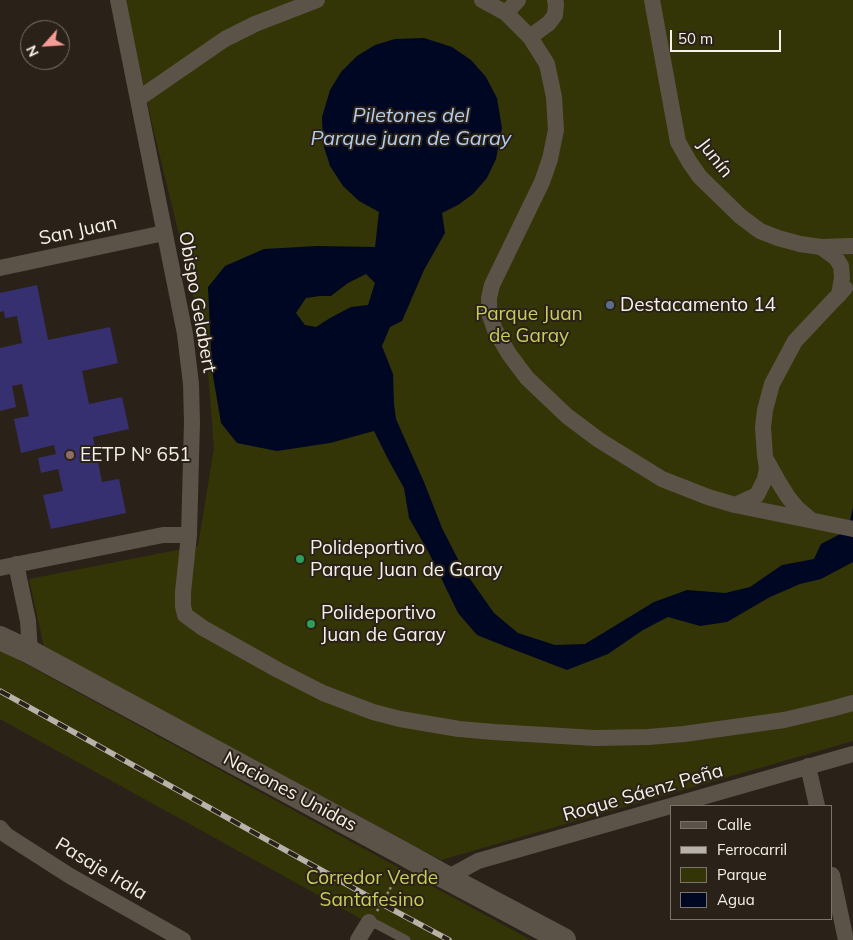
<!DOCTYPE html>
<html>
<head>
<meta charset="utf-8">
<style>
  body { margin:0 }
  #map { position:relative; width:853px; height:940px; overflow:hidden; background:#2a2218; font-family:Mulish,sans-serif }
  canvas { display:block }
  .legend { position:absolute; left:670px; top:805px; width:162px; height:115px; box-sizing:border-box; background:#2a2218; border:1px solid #7b746c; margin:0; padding:6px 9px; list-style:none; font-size:15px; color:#f5f0e9 }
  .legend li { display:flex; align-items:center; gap:10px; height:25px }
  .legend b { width:25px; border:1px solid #7b746c }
  .north { position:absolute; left:20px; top:20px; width:50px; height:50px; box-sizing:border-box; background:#2a2218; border:1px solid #7b746c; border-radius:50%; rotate:244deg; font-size:14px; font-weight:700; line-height:20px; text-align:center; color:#f5f0e9 }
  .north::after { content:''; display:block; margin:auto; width:18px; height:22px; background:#f59c96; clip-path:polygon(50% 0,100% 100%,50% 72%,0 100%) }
  .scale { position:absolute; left:670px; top:30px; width:111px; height:22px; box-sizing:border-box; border:2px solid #f5f0e9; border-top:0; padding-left:6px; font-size:15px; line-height:18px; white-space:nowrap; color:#f5f0e9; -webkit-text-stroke:4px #2a2218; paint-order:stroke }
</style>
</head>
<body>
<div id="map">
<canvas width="853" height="940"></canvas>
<ul class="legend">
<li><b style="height:6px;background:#5c5348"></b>Calle</li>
<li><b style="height:6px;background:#b8b2aa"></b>Ferrocarril</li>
<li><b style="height:14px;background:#343507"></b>Parque</li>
<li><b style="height:14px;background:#000722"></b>Agua</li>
</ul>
<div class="north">N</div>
<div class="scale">50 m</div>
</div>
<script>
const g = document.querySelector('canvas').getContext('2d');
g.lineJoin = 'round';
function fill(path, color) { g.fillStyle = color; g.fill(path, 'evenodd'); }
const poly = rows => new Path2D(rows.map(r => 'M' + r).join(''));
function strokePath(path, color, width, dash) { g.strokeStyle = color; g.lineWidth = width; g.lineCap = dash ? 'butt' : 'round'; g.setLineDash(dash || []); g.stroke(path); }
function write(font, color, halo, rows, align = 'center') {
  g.font = font + ' Mulish,sans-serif'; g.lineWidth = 4; g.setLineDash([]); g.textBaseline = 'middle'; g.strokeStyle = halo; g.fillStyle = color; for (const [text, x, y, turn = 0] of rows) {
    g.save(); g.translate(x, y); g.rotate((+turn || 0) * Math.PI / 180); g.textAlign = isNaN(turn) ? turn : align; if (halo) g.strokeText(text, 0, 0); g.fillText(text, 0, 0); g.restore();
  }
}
fill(poly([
  [125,0,853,0,853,741,441,860,44,647,29,579,198,546,214,448,207,357,182,247,152,124],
  [0,650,531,940,399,940,0,719]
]), '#343507');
fill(poly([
  [424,38,452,47,471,60,486,77,497,98,502,128,496,159,487,178,473,194,458,205,442,213,445,233,424,270,402,321,390,327,382,346,393,374,394,404,396,419,424,482,442,528,463,569,494,613,518,633,555,645,585,644,654,602,687,590,725,593,750,587,782,565,814,559,821,544,848,530,853,507,853,562,821,579,800,584,770,597,727,622,700,626,668,617,643,630,608,654,567,670,507,647,477,635,458,613,429,553,409,518,404,488,389,461,374,431,330,443,277,451,237,443,221,423,212,370,208,287,225,266,264,249,317,246,375,247,379,212,359,201,343,186,330,166,323,144,322,117,330,90,341,72,357,56,375,45,395,39],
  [366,274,375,283,368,305,351,307,330,318,316,327,305,325,296,313,306,298,320,296,331,296,348,283]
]), '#000722');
fill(poly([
  [37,285,48,340,110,327,118,363,82,371,89,404,122,397,129,429,93,437,102,482,119,479,126,513,51,529,43,495,63,491,58,469,41,473,38,458,56,454,54,445,21,453,14,419,29,416,22,384,12,386,16,407,0,411,0,348,22,343,17,316,5,318,4,311,0,312,0,293]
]), '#363070');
strokePath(poly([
  [377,911,390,889,398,872]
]), '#8e877f', 2.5, [2.5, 2.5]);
strokePath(poly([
  [369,922,378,925,406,940]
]), '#5c5348', 9);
strokePath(poly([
  [118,0,185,334,191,384,192,422,189,535,183,592,183,606,185,615,203,628,278,670,323,693,373,712,400,719,459,729,494,732,595,738,648,737,684,734,784,720,831,709,853,703],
  [482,0,506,13,530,37,547,64,554,97,556,130,550,159,542,182,492,285,489,298,489,313,495,330,509,354,527,378,567,416,599,440,662,479,708,497,735,505,853,529],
  [652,0,678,142,690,163,700,177,740,216,760,231,778,238,800,244,821,247,836,258,841,266,842,278,839,295],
  [506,13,518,0],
  [530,37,549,23,555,15,556,4,555,0],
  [138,99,225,39,255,24,317,0],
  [821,247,853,246],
  [0,268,164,233],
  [767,461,778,481,788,497,797,508,810,519],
  [735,505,757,495,765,479,767,468,765,456,763,427,765,410,772,384,795,341,845,288],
  [16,564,28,621,30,652],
  [0,568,163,535,189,535],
  [808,766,817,806],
  [0,828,6,835,70,876,183,940],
  [832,875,846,940],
  [447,878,478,861,853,754],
  [358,940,369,922]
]), '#5c5348', 16);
strokePath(poly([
  [0,638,30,652,406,855,447,878,564,940]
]), '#5c5348', 24);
const rail = poly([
  [0,691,382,904,449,940]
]);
strokePath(rail, '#b8b2aa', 5.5);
strokePath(rail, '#2a2218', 4, [11]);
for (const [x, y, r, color] of [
  [610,305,5,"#5c6f8a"],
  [70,455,5,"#8d6e63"],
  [300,559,5,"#2e9e5b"],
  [311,624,5,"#2e9e5b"]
]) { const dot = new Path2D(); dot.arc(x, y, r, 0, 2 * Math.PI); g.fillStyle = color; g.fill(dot); strokePath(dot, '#2a2218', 2); }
write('19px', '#f5f0e9', '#2a2218', [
  ["Junín",715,158,52],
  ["San Juan",78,231,-12],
  ["Obispo Gelabert",197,302,80],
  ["Naciones Unidas",290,792,28],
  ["Roque Sáenz Peña",643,793,-16],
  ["Pasaje Irala",101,869,31]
]);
write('19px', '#f5f0e9', '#2a2218', [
  ["Destacamento 14",620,305],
  ["EETP Nº 651",80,455],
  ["Polideportivo",310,548],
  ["Parque Juan de Garay",310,570],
  ["Polideportivo",321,613],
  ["Juan de Garay",321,635]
], 'left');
write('19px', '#cacd5c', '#2a2218', [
  ["Parque Juan",529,314],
  ["de Garay",529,336],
  ["Corredor Verde",372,878],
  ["Santafesino",372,900]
]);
write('italic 20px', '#b4ceef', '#2a2218', [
  ["Piletones del",411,116],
  ["Parque juan de Garay",411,139]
]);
</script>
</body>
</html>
